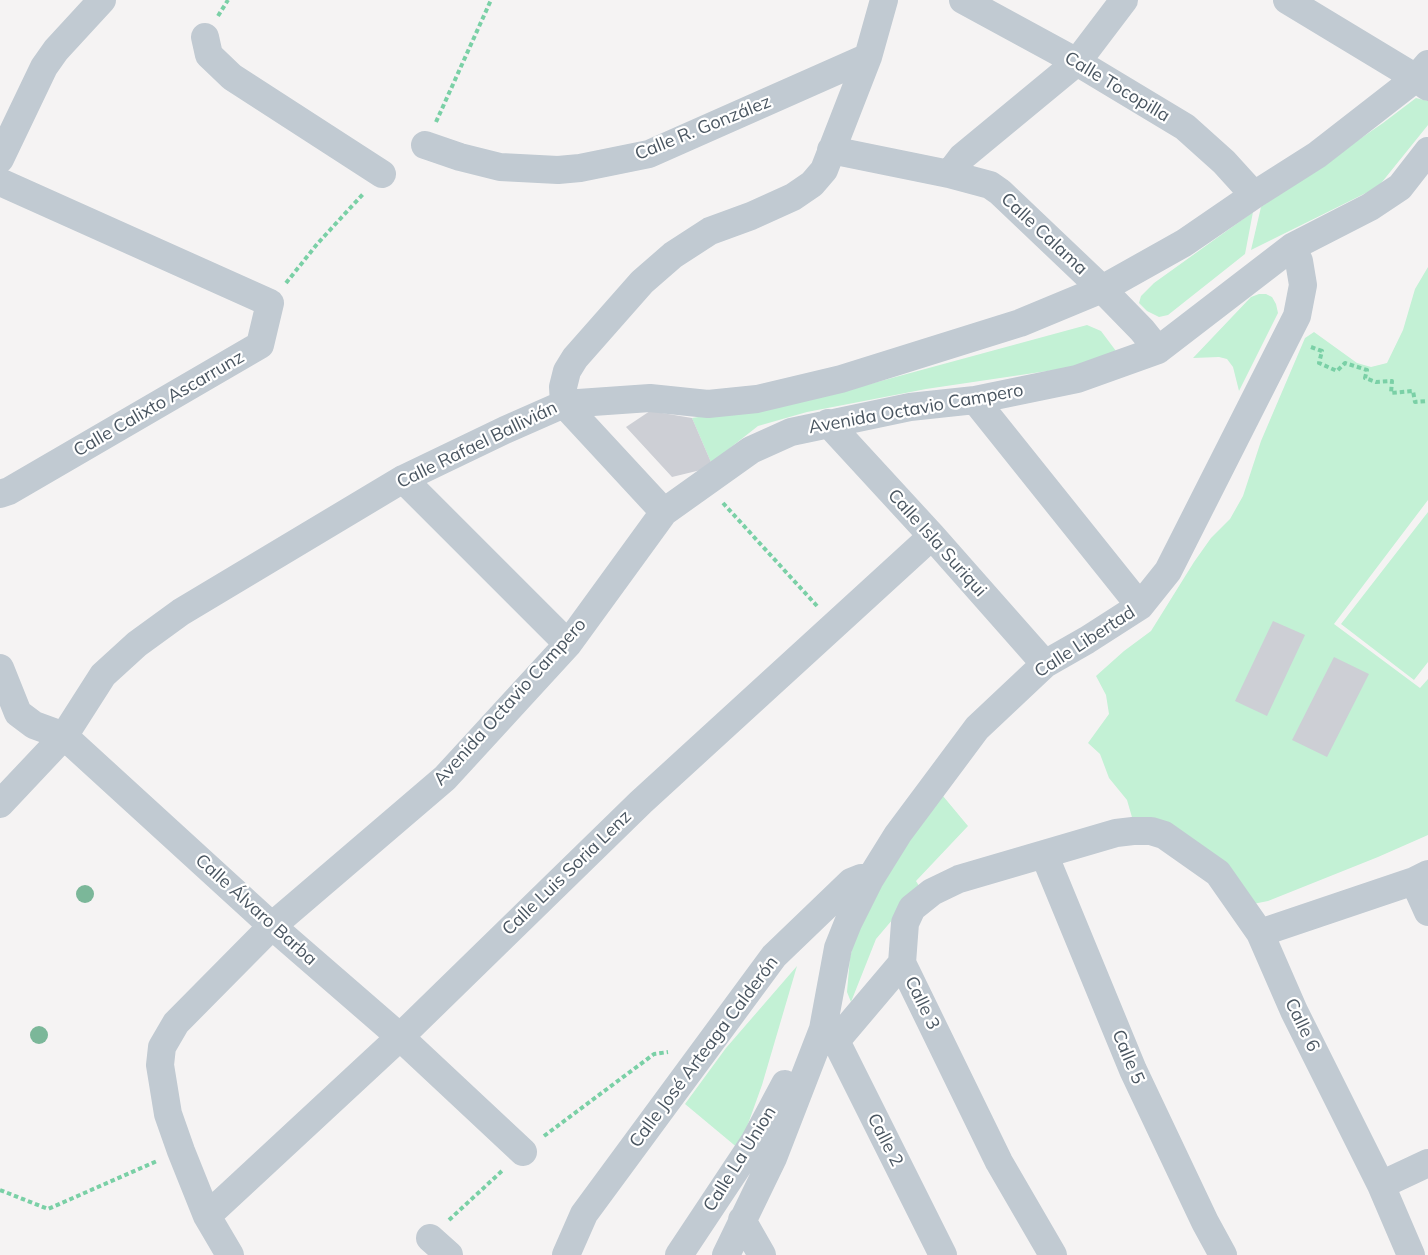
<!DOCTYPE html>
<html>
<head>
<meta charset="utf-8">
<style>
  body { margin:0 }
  canvas { display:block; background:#f5f3f3 }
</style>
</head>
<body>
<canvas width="1428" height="1255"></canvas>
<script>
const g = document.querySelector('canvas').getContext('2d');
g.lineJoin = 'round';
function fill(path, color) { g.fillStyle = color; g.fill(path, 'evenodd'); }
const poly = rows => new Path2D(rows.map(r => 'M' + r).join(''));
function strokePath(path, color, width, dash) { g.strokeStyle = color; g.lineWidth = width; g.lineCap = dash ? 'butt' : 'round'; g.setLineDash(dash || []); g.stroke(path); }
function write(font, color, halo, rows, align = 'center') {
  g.font = font + ' Mulish,sans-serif'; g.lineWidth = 4.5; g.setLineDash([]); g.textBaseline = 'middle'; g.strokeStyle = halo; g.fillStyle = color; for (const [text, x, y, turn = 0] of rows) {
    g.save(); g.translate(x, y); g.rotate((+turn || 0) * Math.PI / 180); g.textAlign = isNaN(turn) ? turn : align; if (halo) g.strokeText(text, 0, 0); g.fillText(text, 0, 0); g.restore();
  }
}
fill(poly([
  [1416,98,1428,101,1428,125,1378,187,1251,250,1261,207,1383,123],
  [1253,212,1245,254,1168,315,1159,317,1147,311,1139,303,1141,296,1154,283],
  [1428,267,1428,500,1334,624,1420,688,1428,679,1428,835,1378,857,1268,901,1243,906,1136,831,1127,800,1109,778,1100,754,1088,743,1109,714,1106,695,1096,676,1124,651,1151,631,1194,562,1211,538,1230,519,1243,496,1261,441,1305,338,1314,332,1357,363,1371,367,1387,363,1403,330,1415,289],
  [1259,294,1266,294,1272,297,1276,304,1278,313,1239,391,1233,367,1227,359,1219,357,1193,358,1251,297],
  [1087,325,1101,331,1119,355,1061,369,926,389,807,412,758,426,730,448,713,467,692,418,822,397],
  [1428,512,1428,662,1414,680,1341,624],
  [943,796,968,826,916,881,924,894,893,919,876,939,851,1002,847,992,850,957,868,894],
  [797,966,762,1085,739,1149,685,1104,726,1048]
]), '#c3f1d5');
fill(poly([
  [650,411,692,418,713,467,672,477,626,427],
  [1273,621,1305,635,1267,716,1235,701],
  [1334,657,1369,674,1327,757,1292,740]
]), '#cdcfd5');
strokePath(poly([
  [218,16,228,0],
  [436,122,491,0],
  [286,283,318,243,364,193],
  [1311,347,1322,351,1319,363,1337,371,1345,363,1367,370,1365,378,1376,382,1392,381,1391,393,1413,391,1415,402,1428,401],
  [723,503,817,606],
  [544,1136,654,1054,668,1052],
  [0,1190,48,1209,157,1161],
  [449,1220,503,1170]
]), '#7ad0a6', 4, [4.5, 3]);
strokePath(poly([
  [963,0,1077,62,1185,127,1224,162,1254,195],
  [1287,0,1416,78,1428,87],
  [205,37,209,55,232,77,382,174],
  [425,145,460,157,500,167,558,170,580,168,649,154,868,57],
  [831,150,949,174,990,185,1000,192,1102,289,1142,330,1158,350],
  [0,159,44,67,56,50,102,0],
  [949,174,962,157,1077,62,1124,0],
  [0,182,270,303,260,345,9,491,0,494],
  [975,400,1140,606],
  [564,404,563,387,567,371,575,358,642,282,673,255,710,231,751,216,793,197,812,184,824,170,868,57,884,0],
  [564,404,664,512],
  [828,423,932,536,1045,664],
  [403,479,568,644],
  [0,668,18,713,34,725,64,736,272,926,400,1037,523,1152],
  [0,804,64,736,103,675,137,644,181,612,403,479,505,430,564,404,650,398,708,404,757,399,841,379,1020,323,1102,289,1184,243,1254,195,1317,155,1416,78,1428,64],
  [1044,854,1133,1070,1205,1222,1223,1255],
  [1414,881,1428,912],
  [1260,933,1414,881,1428,874],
  [823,1029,836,1041,943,1255],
  [836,1041,902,963],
  [1381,1185,1428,1163],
  [207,1216,400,1037,641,802,932,536],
  [742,1220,762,1255],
  [430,1238,449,1255],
  [230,1255,207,1216,181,1151,168,1114,160,1065,162,1047,176,1023,272,926,445,778,568,644,664,512,751,450,791,432,910,407,975,400,1077,379,1158,350,1292,247,1370,207,1400,187,1428,151],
  [566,1255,584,1214,774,956,851,882,861,878,870,879],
  [679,1255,754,1142,785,1084],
  [726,1255,773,1158,823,1029,838,948,848,923,870,879,898,834,977,728,1045,664,1087,640,1140,606,1168,571,1297,316,1303,285,1299,261,1292,247],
  [1053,1255,999,1162,902,963,905,923,912,908,932,892,959,879,1116,833,1133,831,1151,831,1164,835,1218,873,1260,933,1294,1011,1381,1185,1411,1255]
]), '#c1cad2', 28);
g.fillStyle = '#7bb799';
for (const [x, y] of [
  [85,894],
  [39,1035]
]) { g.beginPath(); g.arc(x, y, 9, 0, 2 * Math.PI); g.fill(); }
write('18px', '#4a5661', '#fff', [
  ["Calle Tocopilla",1117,87,31],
  ["Calle R. González",703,128,-22],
  ["Calle Calama",1044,234,43],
  ["Calle Calixto Ascarrunz",159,404,-30],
  ["Avenida Octavio Campero",916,409,-10],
  ["Calle Rafael Ballivián",477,445,-26],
  ["Calle Isla Suriqui",937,543,48],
  ["Calle Libertad",1085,642,-33],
  ["Avenida Octavio Campero",510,702,-48],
  ["Calle Luis Soria Lenz",567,873,-44],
  ["Calle Álvaro Barba",256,910,42],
  ["Calle 3",922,1003,64],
  ["Calle 6",1302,1025,64],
  ["Calle José Arteaga Calderón",704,1052,-53],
  ["Calle 5",1128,1057,67],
  ["Calle 2",885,1140,63],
  ["Calle La Union",740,1159,-58]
]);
</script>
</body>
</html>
